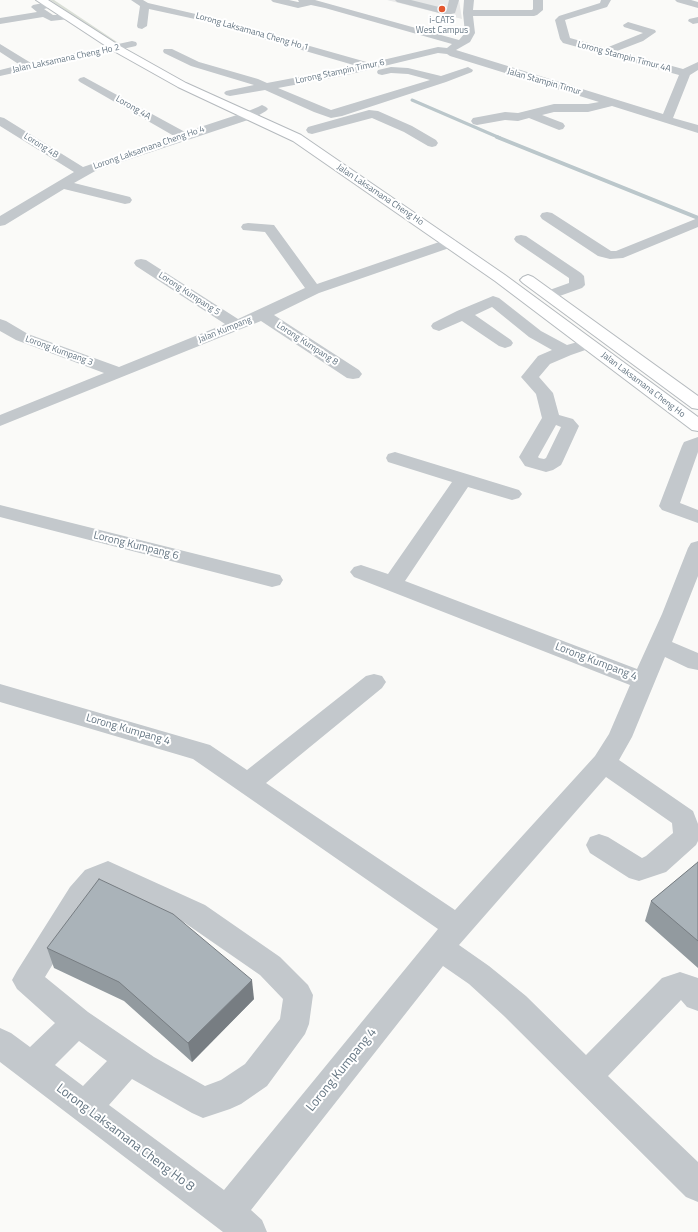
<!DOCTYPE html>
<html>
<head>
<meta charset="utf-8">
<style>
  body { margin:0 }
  canvas { display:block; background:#fafaf8 }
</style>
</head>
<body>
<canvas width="698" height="1232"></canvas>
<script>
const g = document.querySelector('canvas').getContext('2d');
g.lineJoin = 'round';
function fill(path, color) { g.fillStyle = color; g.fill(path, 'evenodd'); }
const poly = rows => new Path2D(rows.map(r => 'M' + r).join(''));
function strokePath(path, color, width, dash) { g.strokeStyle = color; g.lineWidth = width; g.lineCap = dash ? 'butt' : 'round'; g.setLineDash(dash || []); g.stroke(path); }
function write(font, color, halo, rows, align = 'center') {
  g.font = font + ' "Titillium Web",sans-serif'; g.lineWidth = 4; g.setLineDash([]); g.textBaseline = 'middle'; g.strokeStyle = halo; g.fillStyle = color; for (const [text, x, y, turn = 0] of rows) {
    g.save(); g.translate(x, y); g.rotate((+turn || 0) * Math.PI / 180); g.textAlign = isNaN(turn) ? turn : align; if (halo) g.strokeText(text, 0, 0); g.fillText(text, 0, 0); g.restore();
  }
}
fill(poly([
  [387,0,459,0,462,19]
]), '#e8e9e9');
fill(poly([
  [50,0,54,0,123,46,119,46]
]), '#dadfd7');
strokePath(poly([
  [412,100,500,138]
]), '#bbc7cb', 3);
strokePath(poly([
  [497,137,698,218]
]), '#bbc7cb', 4);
const major = poly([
  [36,0,48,0,120,46,186,83,301,135,505,275,698,417,698,431,692,430,495,281,293,141,178,87,112,50,36,0],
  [528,275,533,277,698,396,698,409,692,408,523,283,520,280,523,277,528,275]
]);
strokePath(major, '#b5babe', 2);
fill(poly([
  [131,0,143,0,148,3,200,15,370,63,438,47,447,48,452,44,325,8,311,5,298,8,273,2,271,0,289,0,298,2,299,2,298,0,315,0,459,40,465,33,463,13,464,0,474,0,473,10,532,10,533,9,533,0,543,0,543,10,537,15,534,16,473,16,475,33,470,42,456,50,663,114,679,75,563,43,560,39,555,20,559,16,600,3,601,0,611,0,607,7,565,20,570,38,606,48,643,33,624,27,623,25,628,22,655,30,656,32,643,41,617,51,683,69,698,62,698,70,690,75,673,118,698,125,698,133,612,106,588,112,554,112,542,115,563,123,565,126,563,129,559,130,529,118,518,121,505,120,477,125,473,124,471,121,473,118,505,112,518,113,554,104,588,104,599,102,450,56,447,54,438,53,347,75,278,88,331,110,430,80,408,74,391,73,382,75,378,74,377,72,378,70,391,67,408,68,441,76,468,67,473,70,472,72,446,82,342,116,331,118,314,112,265,90,230,96,226,95,224,93,226,91,254,85,191,66,164,53,163,51,164,49,172,49,199,62,258,79,267,83,357,66,195,19,149,9,147,26,142,29,138,28,137,26,140,6,131,0],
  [395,0,411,0,447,9,449,0,459,0,455,13,447,15,397,2,395,0],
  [675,0,691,0,698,2,698,8,677,2,675,0],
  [48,2,53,5,51,7,44,9,53,15,69,15,71,17,69,19,51,21,43,17,0,24,0,18,37,12,31,7,33,5,48,2],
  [698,17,698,23,693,24,688,21,689,19,698,17],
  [132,41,136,42,137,44,136,46,0,76,0,70,20,65,0,52,0,44,31,63,132,41],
  [84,77,185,132,246,112,258,107,262,105,266,107,268,109,266,111,254,118,97,170,74,183,130,197,132,200,130,203,125,204,64,189,5,225,0,226,0,216,74,172,0,126,0,117,4,118,83,167,174,136,80,82,78,80,80,78,84,77],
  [369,110,378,111,412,126,436,140,438,143,436,146,432,147,428,146,404,132,372,118,312,134,308,133,306,130,308,127,369,110],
  [547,212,552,213,611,251,616,251,698,218,698,227,623,258,610,259,598,256,542,219,540,216,542,213,547,212],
  [248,223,274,225,317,284,445,240,450,239,455,240,457,243,455,246,319,293,274,315,359,370,362,374,359,378,353,379,347,378,261,321,0,426,0,415,104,373,16,340,0,331,0,319,6,321,28,334,119,367,225,324,136,266,134,263,136,260,141,259,146,260,238,319,305,288,265,232,243,230,241,227,243,224,248,223],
  [521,235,526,236,581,273,584,276,585,285,582,288,554,298,549,300,544,298,541,295,544,292,569,283,569,278,516,242,514,239,516,236,521,235],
  [493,296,499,298,541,331,567,345,588,339,594,341,596,344,594,347,571,355,550,364,539,377,553,393,559,415,573,419,579,426,563,461,561,465,553,470,546,472,525,466,519,457,542,418,536,394,521,377,538,356,552,350,529,337,492,307,475,315,511,340,513,343,511,346,505,348,499,346,462,321,439,331,433,329,431,326,433,323,457,311,493,296],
  [556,425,561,427,546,458,544,459,539,458,538,457,556,425],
  [698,437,698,452,680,503,698,510,698,523,662,510,659,506,682,446,684,442,698,437],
  [395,452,519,490,522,494,519,498,512,500,468,487,405,581,637,669,662,614,688,548,691,543,698,541,698,576,672,642,698,653,698,670,688,668,665,657,632,737,619,760,693,811,698,824,698,841,696,845,666,872,639,881,629,878,590,853,586,845,590,837,599,834,608,837,642,858,646,856,673,833,672,823,606,777,459,945,489,966,526,996,586,1055,662,978,680,972,698,978,698,1011,687,1007,681,1000,608,1076,698,1162,698,1202,686,1197,504,1016,469,984,443,966,251,1210,262,1220,267,1232,223,1232,0,1062,0,1028,11,1033,30,1047,55,1023,17,989,12,980,17,971,70,887,85,870,108,861,205,905,280,957,308,985,313,995,309,1024,305,1034,267,1086,241,1104,230,1109,203,1118,192,1113,132,1079,109,1105,224,1190,438,929,193,759,0,702,0,684,210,745,247,770,366,676,374,674,382,676,386,682,382,688,266,783,455,910,595,756,609,734,630,685,354,577,350,572,354,567,361,565,388,574,452,482,388,462,386,458,388,454,395,452],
  [108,885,185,923,260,975,283,999,280,1019,245,1064,221,1080,205,1086,154,1057,88,1012,45,977,90,903,105,886,108,885],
  [79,1041,107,1061,83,1086,55,1065,79,1041],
  [0,505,280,575,283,580,280,585,272,587,0,517,0,505]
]), '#c3c8cc');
fill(major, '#fff');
fill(poly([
  [698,862,698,968,645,921,651,901],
  [47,948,254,999,192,1062,124,1001,54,968]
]), '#929a9f');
fill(poly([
  [252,980,254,999,192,1062,188,1043]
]), '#777d82');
const building = poly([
  [698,862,698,941,651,901,698,862],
  [99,879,173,914,252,980,188,1043,119,982,47,948,99,879]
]);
fill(building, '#aab3b9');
strokePath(building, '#777d82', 1);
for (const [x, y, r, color] of [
  [442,9,4,"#e4572e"]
]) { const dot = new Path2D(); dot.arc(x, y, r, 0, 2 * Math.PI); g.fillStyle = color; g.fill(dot); strokePath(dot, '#fff', 1.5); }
write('9px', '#657683', '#fff', [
  ["i-CATS",442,21],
  ["West Campus",442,31]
]);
write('9px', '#657683', '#fff', [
  ["Lorong Laksamana Cheng Ho 1",252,32,16],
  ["Lorong Stampin Timur 4A",624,57,15],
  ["Jalan Laksamana Cheng Ho 2",66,59,-12],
  ["Lorong Stampin Timur 6",340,72,-12],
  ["Jalan Stampin Timur",544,82,16],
  ["Lorong 4A",133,108,30],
  ["Lorong 4B",41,146,32],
  ["Lorong Laksamana Cheng Ho 4",149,148,-19],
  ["Jalan Laksamana Cheng Ho",380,195,34],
  ["Lorong Kumpang 5",189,294,33],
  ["Jalan Kumpang",225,330,-22],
  ["Lorong Kumpang 8",307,344,33],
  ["Lorong Kumpang 3",59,351,20],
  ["Jalan Laksamana Cheng Ho",643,385,37]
]);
write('11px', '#657683', '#fff', [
  ["Lorong Kumpang 6",136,546,14],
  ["Lorong Kumpang 4",596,662,21],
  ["Lorong Kumpang 4",128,730,16]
]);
write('13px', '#657683', '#fff', [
  ["Lorong Kumpang 4",342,1070,-51],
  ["Lorong Laksamana Cheng Ho 8",125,1138,37]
]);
</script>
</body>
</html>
